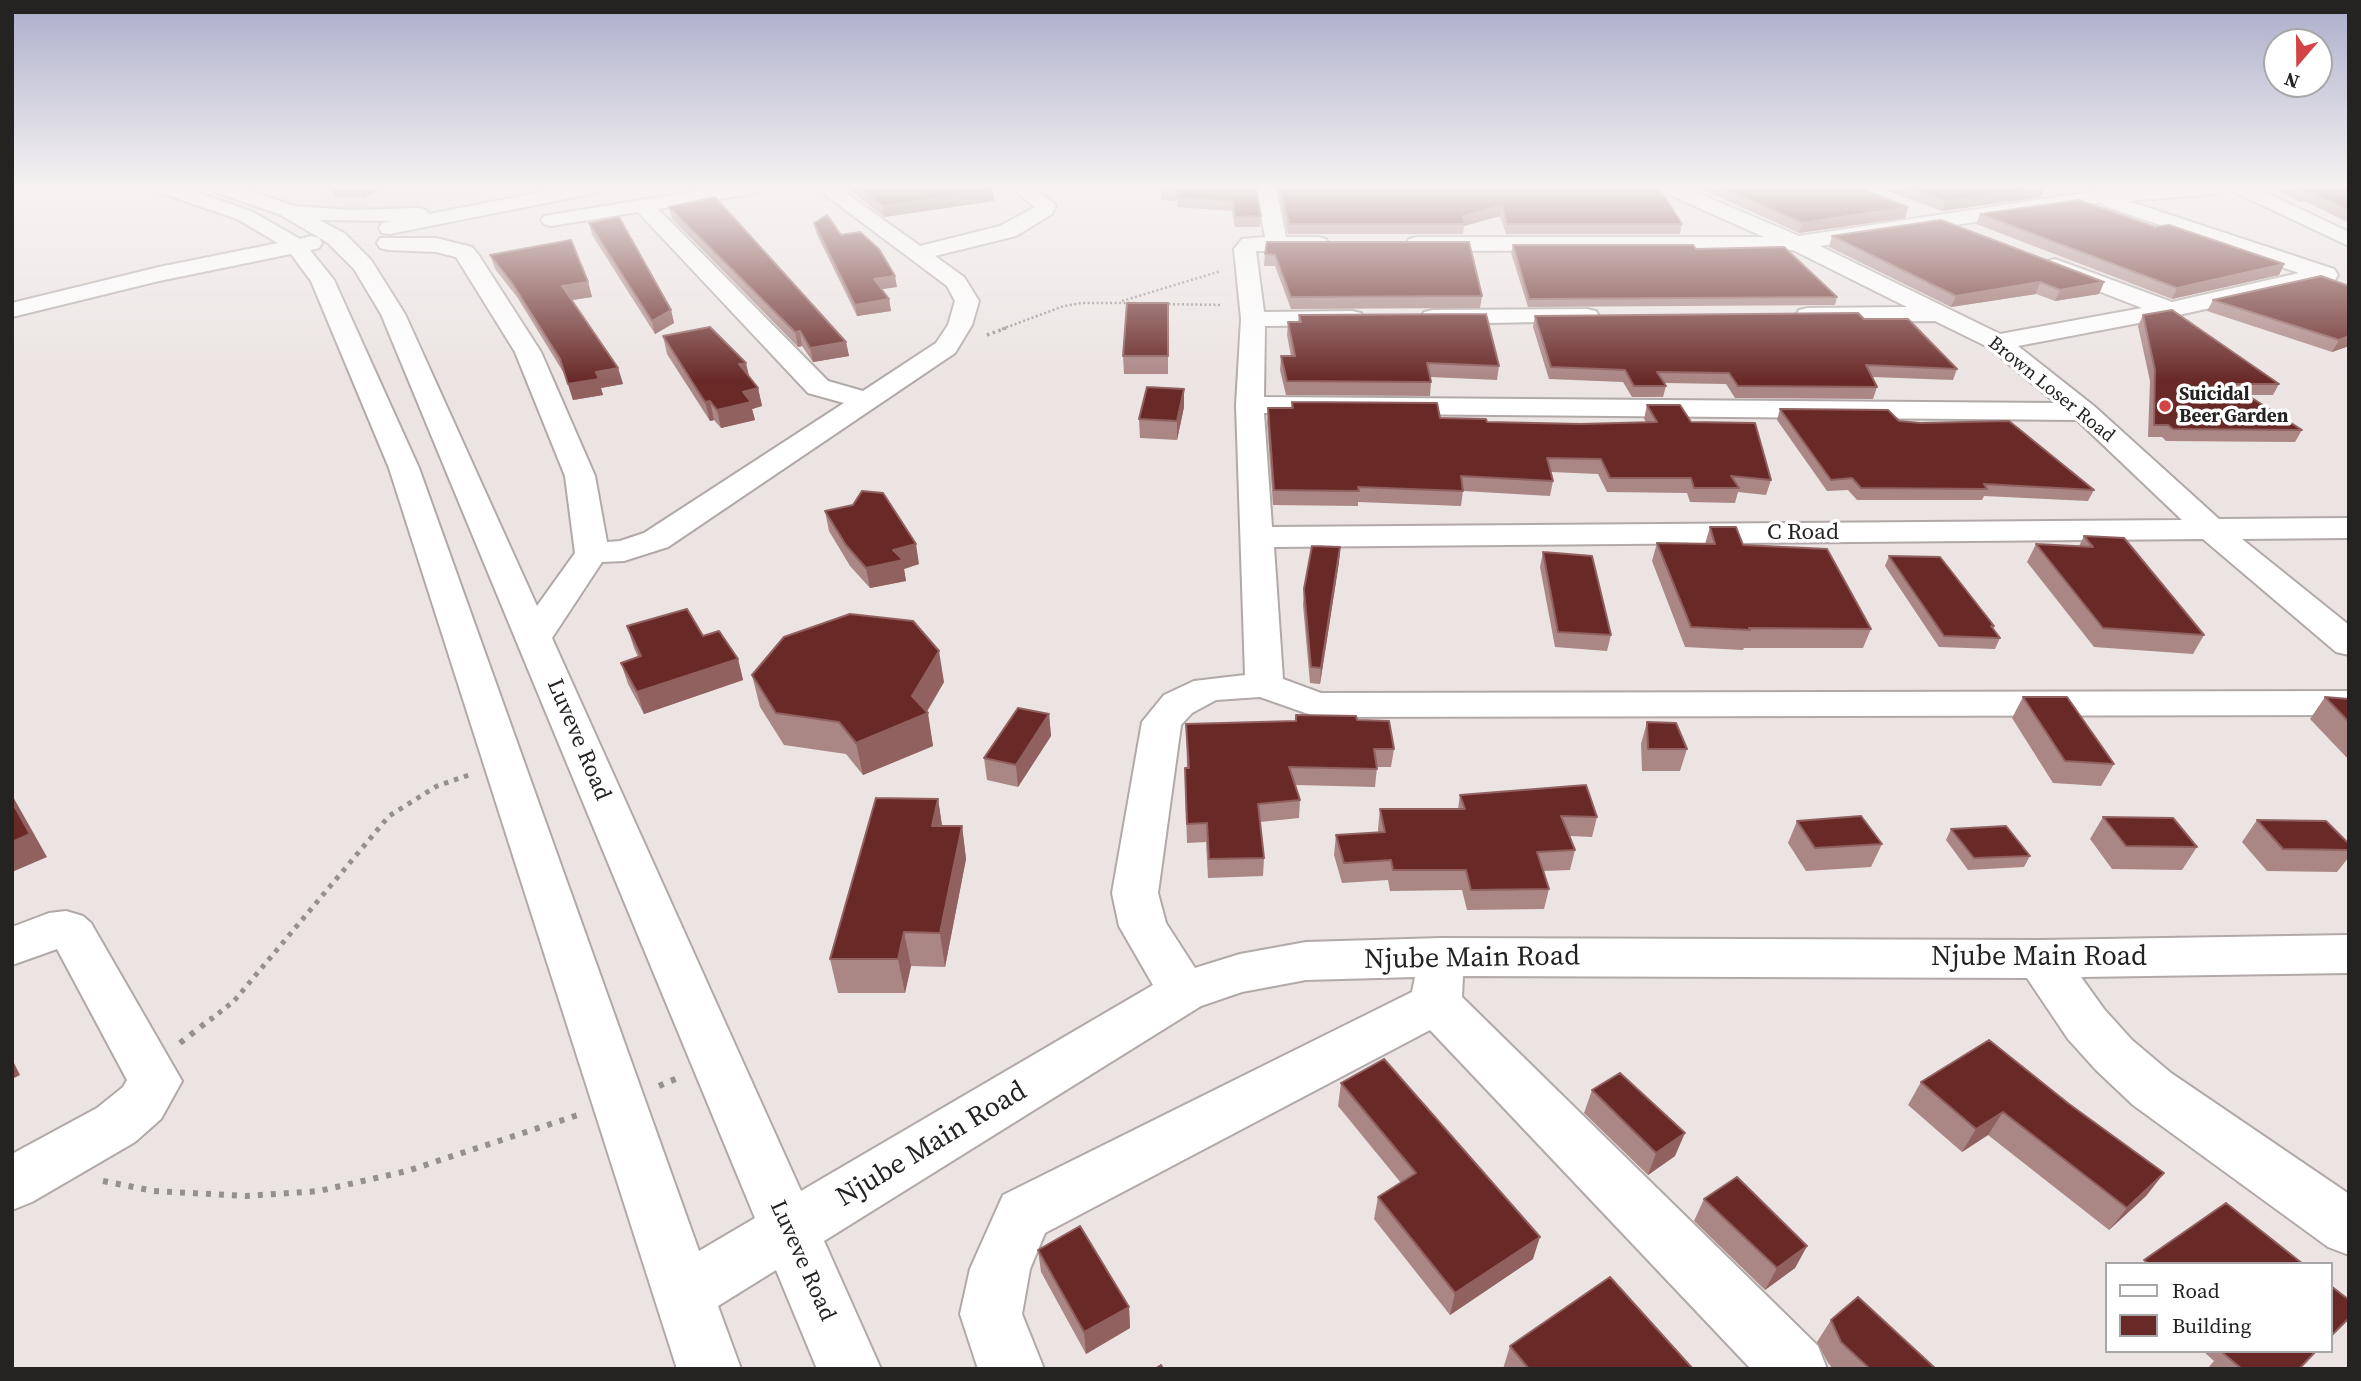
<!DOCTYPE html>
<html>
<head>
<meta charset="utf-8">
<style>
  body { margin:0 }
  #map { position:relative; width:2361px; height:1381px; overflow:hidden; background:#ece4e3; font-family:"Source Serif 4",serif }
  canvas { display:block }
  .frame { position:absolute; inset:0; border:14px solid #252222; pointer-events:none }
  .legend { position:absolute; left:2105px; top:1262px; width:228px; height:91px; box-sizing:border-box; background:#fff; border:2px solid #a8a7a7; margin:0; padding:9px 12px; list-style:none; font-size:21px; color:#252222 }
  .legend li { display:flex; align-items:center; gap:14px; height:35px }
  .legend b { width:35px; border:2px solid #a8a7a7 }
  .north { position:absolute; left:2263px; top:28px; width:70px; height:70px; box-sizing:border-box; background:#fff; border:2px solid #a8a7a7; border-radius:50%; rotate:200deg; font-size:19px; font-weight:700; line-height:28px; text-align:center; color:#252222 }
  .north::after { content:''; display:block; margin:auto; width:24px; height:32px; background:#d34446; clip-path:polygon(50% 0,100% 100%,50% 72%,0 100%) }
</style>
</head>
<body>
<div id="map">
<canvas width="2361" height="1381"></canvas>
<div class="frame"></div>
<ul class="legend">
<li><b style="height:9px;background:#fff"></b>Road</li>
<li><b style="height:19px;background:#682927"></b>Building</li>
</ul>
<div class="north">N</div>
</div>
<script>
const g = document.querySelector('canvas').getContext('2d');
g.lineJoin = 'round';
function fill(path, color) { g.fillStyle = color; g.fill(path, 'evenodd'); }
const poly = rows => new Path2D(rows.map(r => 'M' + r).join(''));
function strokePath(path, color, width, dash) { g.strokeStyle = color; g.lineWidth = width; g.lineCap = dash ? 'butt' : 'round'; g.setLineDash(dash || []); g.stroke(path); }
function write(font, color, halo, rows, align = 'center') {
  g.font = font + ' "Source Serif 4",serif'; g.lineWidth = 7; g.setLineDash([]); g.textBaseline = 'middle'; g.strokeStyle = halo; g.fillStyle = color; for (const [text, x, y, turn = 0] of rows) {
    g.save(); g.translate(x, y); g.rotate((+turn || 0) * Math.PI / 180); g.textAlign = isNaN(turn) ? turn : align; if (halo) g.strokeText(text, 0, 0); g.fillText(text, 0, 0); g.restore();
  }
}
fill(poly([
  [323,188,511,188,388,211,330,209]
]), '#e7d5d4');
const minor = poly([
  [155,188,184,188,251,211,300,239,311,236,319,238,322,243,319,248,310,250,334,280,419,468,699,1251,755,1218,381,314,354,269,328,243,281,215,215,192,212,188,241,188,295,206,351,210,419,208,426,210,429,214,562,188,601,188,598,192,591,194,390,234,382,233,379,228,382,223,393,221,319,220,344,233,371,260,405,314,537,606,575,553,565,476,515,352,456,257,436,252,388,250,380,248,377,243,380,238,436,238,472,247,478,254,541,352,595,476,607,542,620,541,644,533,844,403,808,393,638,212,551,226,544,224,541,220,544,216,714,188,760,188,757,192,750,194,658,209,828,381,863,391,936,343,948,325,955,301,947,286,816,188,839,188,920,246,1000,226,1035,207,1011,188,1034,188,1056,205,1052,214,1016,236,935,256,964,277,979,301,972,325,955,353,668,547,624,561,602,562,552,638,801,1191,1153,985,1119,926,1112,893,1142,722,1164,695,1194,681,1245,675,1236,405,1241,319,1234,249,1242,239,1265,237,1256,188,1276,188,1286,237,1318,237,1326,239,1329,244,1326,249,1318,251,1256,251,1264,312,1352,311,1361,313,1364,318,1361,323,1352,325,1265,326,1264,397,2056,403,1988,347,1935,321,1808,322,1799,320,1796,315,1799,310,1808,308,1907,307,1793,250,1417,251,1409,249,1406,244,1409,239,1417,237,1764,237,1663,192,1660,188,1686,188,1799,236,2097,191,2138,188,2223,188,2220,192,2213,194,2128,201,2334,269,2338,275,2335,280,2170,317,2018,346,2094,406,2219,519,2349,518,2349,538,2242,539,2349,625,2349,655,2336,652,2203,539,1274,547,1283,679,1321,693,2349,691,2349,715,1317,717,1260,697,1216,700,1192,713,1181,725,1158,893,1166,923,1195,968,1240,954,1306,942,1441,938,2041,940,2349,935,2349,973,2081,977,2104,1009,2132,1040,2171,1073,2349,1194,2349,1255,2328,1247,2133,1105,2096,1070,2068,1039,2027,978,1463,976,1462,997,1818,1346,1827,1369,1751,1369,1430,1030,1045,1233,1030,1269,1022,1314,1044,1369,978,1369,960,1314,970,1269,1003,1195,1412,992,1415,977,1306,980,1242,992,1201,1006,824,1241,881,1369,817,1369,776,1270,718,1306,741,1369,677,1369,389,468,311,281,291,254,159,281,12,317,12,303,159,267,278,243,237,219,158,192,155,188],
  [2097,203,2102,203,2105,206,2299,273,2172,302,2055,259,2047,261,2044,266,2047,271,2142,308,2000,334,1820,246,2097,203],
  [1264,413,2077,420,2182,520,1272,527,1264,413],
  [2231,188,2256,188,2349,232,2349,246,2234,192,2231,188],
  [1587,309,1596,311,1599,316,1596,321,1433,324,1424,322,1421,317,1424,312,1433,310,1587,309],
  [66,911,83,916,91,923,182,1081,161,1119,135,1142,32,1202,12,1210,12,1154,97,1108,123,1087,127,1080,57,949,12,965,12,927,49,913,66,911]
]);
strokePath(minor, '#b1a9a8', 4);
strokePath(poly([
  [1122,301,1221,271],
  [1164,304,1221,305],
  [1002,329,1064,306,1082,303,1137,303]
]), '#958f8e', 2.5, [2, 2.5]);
strokePath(poly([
  [987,335,1006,328]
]), '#958f8e', 3.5, [2.5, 3.5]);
strokePath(poly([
  [210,1020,234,1001,389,816,437,786,469,775]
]), '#958f8e', 5, [4.5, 6]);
strokePath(poly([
  [180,1043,212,1018],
  [659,1086,680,1077],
  [103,1181,154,1191,246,1196,319,1191,407,1171,578,1115]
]), '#958f8e', 6, [5, 8]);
fill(minor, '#fff');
fill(poly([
  [331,188,382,188,363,198,334,197],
  [847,188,990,188,993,190,994,201,884,217],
  [1256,188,1261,216,1260,227,1235,227,1232,211,1177,207,1177,201,1161,200,1161,190],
  [1277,188,1659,188,1682,224,1680,234,1506,234,1500,216,1464,226,1463,234,1288,234],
  [1699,188,1859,188,1908,207,1905,218,1799,233],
  [1879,188,2044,188,2041,197,1942,211],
  [2273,188,2349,188,2349,223,2307,202,2299,202],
  [669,207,846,342,849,356,813,362,802,346,798,347,672,219],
  [1980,214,2155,227,2284,264,2279,275,2172,299,1976,224],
  [589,223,671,310,674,323,655,334,592,235],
  [814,223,841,235,897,287,882,289,889,299,891,311,857,316,816,233],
  [1832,236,2104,282,2099,294,2055,301,2036,294,1951,307,1829,247],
  [1267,242,1482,296,1480,308,1291,309,1275,266,1264,266,1265,254],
  [1513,245,1837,297,1835,305,1528,307,1511,253],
  [490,255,588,282,592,297,571,300,618,368,623,384,601,388,603,395,573,400,565,375,517,297,495,269],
  [2349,286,2349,346,2332,352,2207,311,2213,300],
  [1168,303,1168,374,1124,374,1123,356],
  [1299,315,1499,366,1497,380,1430,377,1431,382,1430,396,1286,395,1280,370,1281,356,1291,356,1287,335,1288,322,1298,322],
  [2143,315,2279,384,2273,395,2247,395,2302,430,2295,442,2166,441,2162,437,2148,437,2150,381,2138,326],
  [1535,316,1864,319,1957,369,1953,380,1872,377,1877,387,1873,399,1735,398,1726,384,1665,383,1666,386,1663,397,1632,397,1623,382,1549,379,1533,327],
  [663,336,750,378,758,388,762,406,752,409,755,420,721,428,714,420,710,421,667,354],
  [1292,402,1487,422,1581,424,1646,422,1644,419,1647,405,1691,422,1771,480,1766,495,1738,492,1735,503,1690,502,1687,493,1607,492,1598,474,1551,472,1553,481,1550,496,1463,491,1461,506,1358,502,1358,506,1273,505,1267,422,1268,408,1291,408],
  [1184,407,1177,440,1140,438,1139,419],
  [1780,409,1899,421,2094,490,2088,501,1984,496,1982,500,1857,500,1848,490,1827,491,1777,420],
  [825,511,919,564,904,569,906,581,870,588,850,566,829,531],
  [1710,527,1743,545,1871,629,1863,648,1744,648,1743,650,1685,647,1652,561,1657,543,1705,544],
  [2084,536,2204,635,2193,654,2094,647,2027,562,2036,544,2079,546],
  [1340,547,1339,562,1320,684,1310,683,1303,605,1304,589],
  [1543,552,1611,635,1607,651,1555,647,1540,567],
  [1889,556,1994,626,1993,629,2000,638,1995,649,1939,647,1885,566],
  [627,626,703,636,738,659,743,680,644,714,628,684,621,663,638,657,634,648],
  [752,675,944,682,927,712,933,746,863,775,846,754,784,745,760,707],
  [2023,697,2114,764,2101,786,2053,783,2012,718],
  [2325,697,2349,699,2349,760,2310,719],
  [1049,714,1051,736,1018,787,987,780,984,758],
  [1296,715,1357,720,1394,749,1391,767,1377,767,1375,787,1296,785,1300,800,1299,818,1260,822,1264,858,1263,876,1208,878,1206,842,1187,843,1185,786,1185,768,1187,768,1186,724,1296,721],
  [1647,722,1687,749,1680,771,1642,771,1641,744],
  [1460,795,1597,817,1592,837,1570,836,1575,850,1570,870,1544,871,1549,889,1544,909,1467,910,1462,890,1390,891,1388,880,1342,883,1334,855,1336,835,1378,832,1378,829,1380,809,1458,809],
  [938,799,942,826,962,826,966,859,945,967,911,966,905,993,838,993,830,959],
  [2103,817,2197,847,2182,870,2112,869,2090,839],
  [2257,820,2349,844,2349,857,2337,872,2267,871,2242,842],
  [1797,821,1882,844,1871,867,1806,871,1788,843],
  [1951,829,2030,856,2024,867,1968,870,1946,840],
  [1921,1082,2069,1104,2164,1173,2146,1196,2109,1230,1988,1135,1962,1152,1908,1105],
  [1341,1083,1533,1259,1450,1315,1374,1219,1378,1197,1401,1183,1338,1106],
  [1592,1090,1675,1156,1648,1175,1584,1113],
  [1704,1199,1807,1246,1795,1268,1765,1290,1694,1221],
  [1038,1250,1129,1307,1130,1328,1086,1354,1041,1272],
  [1831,1320,1936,1369,1833,1369,1828,1363,1817,1342],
  [1510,1346,1693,1369,1503,1369],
  [2203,1351,2316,1351,2299,1369,2207,1369,2214,1361]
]), '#aa8685');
fill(poly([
  [359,188,382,188,363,198],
  [2037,188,2044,188,2041,197,1942,211,1946,201],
  [993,190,994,201,884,217,883,206],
  [1502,206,1500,216,1464,226,1463,216],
  [1908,207,1905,218,1799,233,1802,223],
  [2284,264,2279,275,2172,299,2177,288],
  [895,276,897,287,876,290,874,279],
  [588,282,592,297,566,301,562,286],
  [2040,282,2036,294,1951,307,1956,296],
  [2104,282,2099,294,2055,301,2060,290],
  [889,299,891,311,857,316,855,305],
  [671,310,674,323,655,334,652,321],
  [800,331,802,346,798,347,795,332],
  [2349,336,2349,346,2332,352,2339,340],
  [846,342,849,356,813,362,810,348],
  [746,363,750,380,739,364],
  [618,368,623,384,601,388,603,395,573,400,568,384,596,372],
  [758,388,762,406,752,409,755,420,721,428,717,410,743,392],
  [1184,389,1184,407,1177,440,1177,421],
  [710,401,714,420,710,421,705,402],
  [916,544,919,564,904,569,906,581,870,588,866,568,893,550],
  [1340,547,1339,562,1320,684,1321,668],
  [939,651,944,682,925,714,928,713,933,746,863,775,856,743,912,696],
  [738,659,743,680,644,714,637,692],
  [1049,714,1051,736,1018,787,1016,765],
  [12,795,47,857,12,872],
  [938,799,943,832,932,826],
  [962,826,966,859,945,967,940,933],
  [904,932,911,966,905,993,898,959],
  [12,1059,20,1075,12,1079],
  [2003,1112,1988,1135,1962,1152,1976,1129],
  [1685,1133,1675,1156,1648,1175,1656,1153],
  [2164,1173,2146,1196,2109,1230,2127,1208],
  [1540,1237,1533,1259,1450,1315,1455,1293],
  [1807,1246,1795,1268,1765,1290,1777,1268],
  [1129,1307,1130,1328,1086,1354,1084,1332]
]), '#90615f');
const building = poly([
  [859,188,990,188,993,190,883,206,859,188],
  [1161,188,1256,188,1261,216,1236,217,1232,201,1177,197,1178,191,1161,190,1161,188],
  [1280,188,1659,188,1682,224,1507,224,1502,206,1463,216,1465,224,1289,224,1280,188],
  [1723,188,1859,188,1908,207,1802,223,1723,188],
  [1909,188,2037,188,1946,201,1909,188],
  [2297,188,2349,188,2349,210,2312,192,2304,191,2297,188],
  [715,197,846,342,810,348,800,331,795,332,669,207,715,197],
  [2079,200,2155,227,2169,225,2284,264,2177,288,1980,214,2079,200],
  [827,215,841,235,860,232,879,249,895,276,874,279,889,299,855,305,814,223,827,215],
  [619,217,671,310,652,321,589,223,619,217],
  [1941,220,2104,282,2060,290,2040,282,1956,296,1832,236,1941,220],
  [571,240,588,282,562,286,618,368,596,372,599,379,568,384,560,359,512,283,490,255,571,240],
  [1267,242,1469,242,1482,296,1291,297,1275,255,1265,254,1267,242],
  [1513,245,1693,245,1696,249,1784,247,1837,297,1529,299,1513,245],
  [2321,276,2349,286,2349,336,2339,340,2213,300,2321,276],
  [1127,303,1168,303,1168,356,1123,356,1127,303],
  [2172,310,2279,384,2230,384,2302,430,2173,429,2168,425,2154,425,2155,370,2143,315,2172,310],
  [1858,313,1864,319,1908,319,1957,369,1866,365,1877,387,1738,386,1729,373,1657,372,1666,386,1634,386,1625,370,1551,367,1535,316,1858,313],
  [1486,314,1499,366,1427,363,1431,382,1287,381,1281,356,1295,356,1288,322,1301,322,1299,315,1486,314],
  [710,327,746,363,739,364,758,388,743,392,751,402,717,410,710,401,705,402,663,336,710,327],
  [1147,387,1184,389,1177,421,1139,419,1147,387],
  [1292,402,1437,403,1440,418,1486,419,1487,422,1581,424,1657,422,1647,405,1680,405,1691,422,1755,423,1771,480,1731,476,1739,488,1694,488,1691,478,1610,478,1601,459,1547,458,1553,481,1461,476,1463,491,1358,487,1359,491,1274,490,1268,408,1293,408,1292,402],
  [1780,409,1888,410,1899,421,1920,423,2009,421,2094,490,1984,484,1987,489,1861,488,1852,478,1831,480,1780,409],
  [862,491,883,493,916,544,893,550,903,560,866,568,846,545,825,511,853,505,862,491],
  [1710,527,1736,527,1743,545,1827,549,1871,629,1749,628,1750,630,1691,627,1657,543,1715,544,1710,527],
  [2084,536,2124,538,2204,635,2103,628,2036,544,2093,547,2084,536],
  [1312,546,1340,547,1321,668,1311,667,1304,589,1312,546],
  [1543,552,1592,556,1611,635,1558,632,1543,552],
  [1889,556,1940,557,1994,626,1991,626,2000,638,1944,636,1889,556],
  [687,609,703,636,719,631,738,659,637,692,621,663,641,656,627,626,687,609],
  [850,614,913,621,939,651,912,696,928,713,856,743,839,722,776,713,752,675,784,637,850,614],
  [2023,697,2067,697,2114,764,2065,761,2023,697],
  [2325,697,2349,699,2349,722,2325,697],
  [1018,708,1049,714,1016,765,984,758,1018,708],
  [1296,715,1356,716,1357,720,1389,721,1394,749,1374,749,1377,769,1289,767,1300,800,1258,804,1264,858,1209,859,1207,823,1187,824,1185,768,1189,768,1186,724,1296,721,1296,715],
  [1647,722,1676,723,1687,749,1648,749,1647,722],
  [1586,785,1597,817,1561,816,1575,850,1537,852,1549,889,1471,890,1466,870,1393,870,1391,860,1344,863,1336,835,1385,832,1380,809,1465,809,1460,795,1586,785],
  [876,798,938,799,932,826,962,826,940,933,904,932,898,959,830,959,876,798],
  [12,802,30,834,12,842,12,802],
  [1861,816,1882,844,1815,848,1797,821,1861,816],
  [2103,817,2173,818,2197,847,2126,846,2103,817],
  [2257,820,2326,821,2349,844,2349,850,2283,849,2257,820],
  [2006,826,2030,856,1974,858,1951,829,2006,826],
  [1989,1040,2069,1104,2164,1173,2127,1208,2003,1112,1976,1129,1921,1082,1989,1040],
  [1384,1059,1540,1237,1455,1293,1378,1197,1416,1173,1341,1083,1384,1059],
  [1620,1073,1685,1133,1656,1153,1592,1090,1620,1073],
  [1737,1177,1807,1246,1777,1268,1704,1199,1737,1177],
  [2226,1203,2303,1264,2149,1264,2144,1260,2226,1203],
  [1080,1226,1129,1307,1084,1332,1038,1250,1080,1226],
  [1610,1277,1693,1369,1529,1369,1510,1346,1610,1277],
  [2331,1286,2349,1300,2349,1318,2331,1336,2331,1286],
  [1858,1297,1936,1369,1870,1369,1841,1342,1831,1320,1858,1297],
  [2225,1351,2316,1351,2299,1369,2242,1369,2223,1353,2225,1351],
  [1161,1365,1163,1369,1155,1369,1161,1365]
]);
fill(building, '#682927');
strokePath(building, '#90615f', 2);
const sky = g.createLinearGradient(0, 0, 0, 381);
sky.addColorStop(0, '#abadca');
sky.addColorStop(0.49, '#f6f3f2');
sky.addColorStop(1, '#f6f3f200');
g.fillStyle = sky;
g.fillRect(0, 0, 2361, 381);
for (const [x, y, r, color] of [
  [2165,406,7,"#d34446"]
]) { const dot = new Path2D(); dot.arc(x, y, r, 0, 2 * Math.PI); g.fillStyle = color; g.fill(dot); strokePath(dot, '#fff', 2.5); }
write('19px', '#252222', '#fff', [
  ["Brown Loser Road",2051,390,39]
]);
write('bold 19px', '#252222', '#fff', [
  ["Suicidal",2179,395],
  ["Beer Garden",2179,417]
], 'left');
write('23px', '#252222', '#fff', [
  ["C Road",1803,533],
  ["Luveve Road",578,740,67],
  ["Luveve Road",802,1261,66]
]);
write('28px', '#252222', '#fff', [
  ["Njube Main Road",2039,958],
  ["Njube Main Road",1472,959,-1],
  ["Njube Main Road",932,1145,-31]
]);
</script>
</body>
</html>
